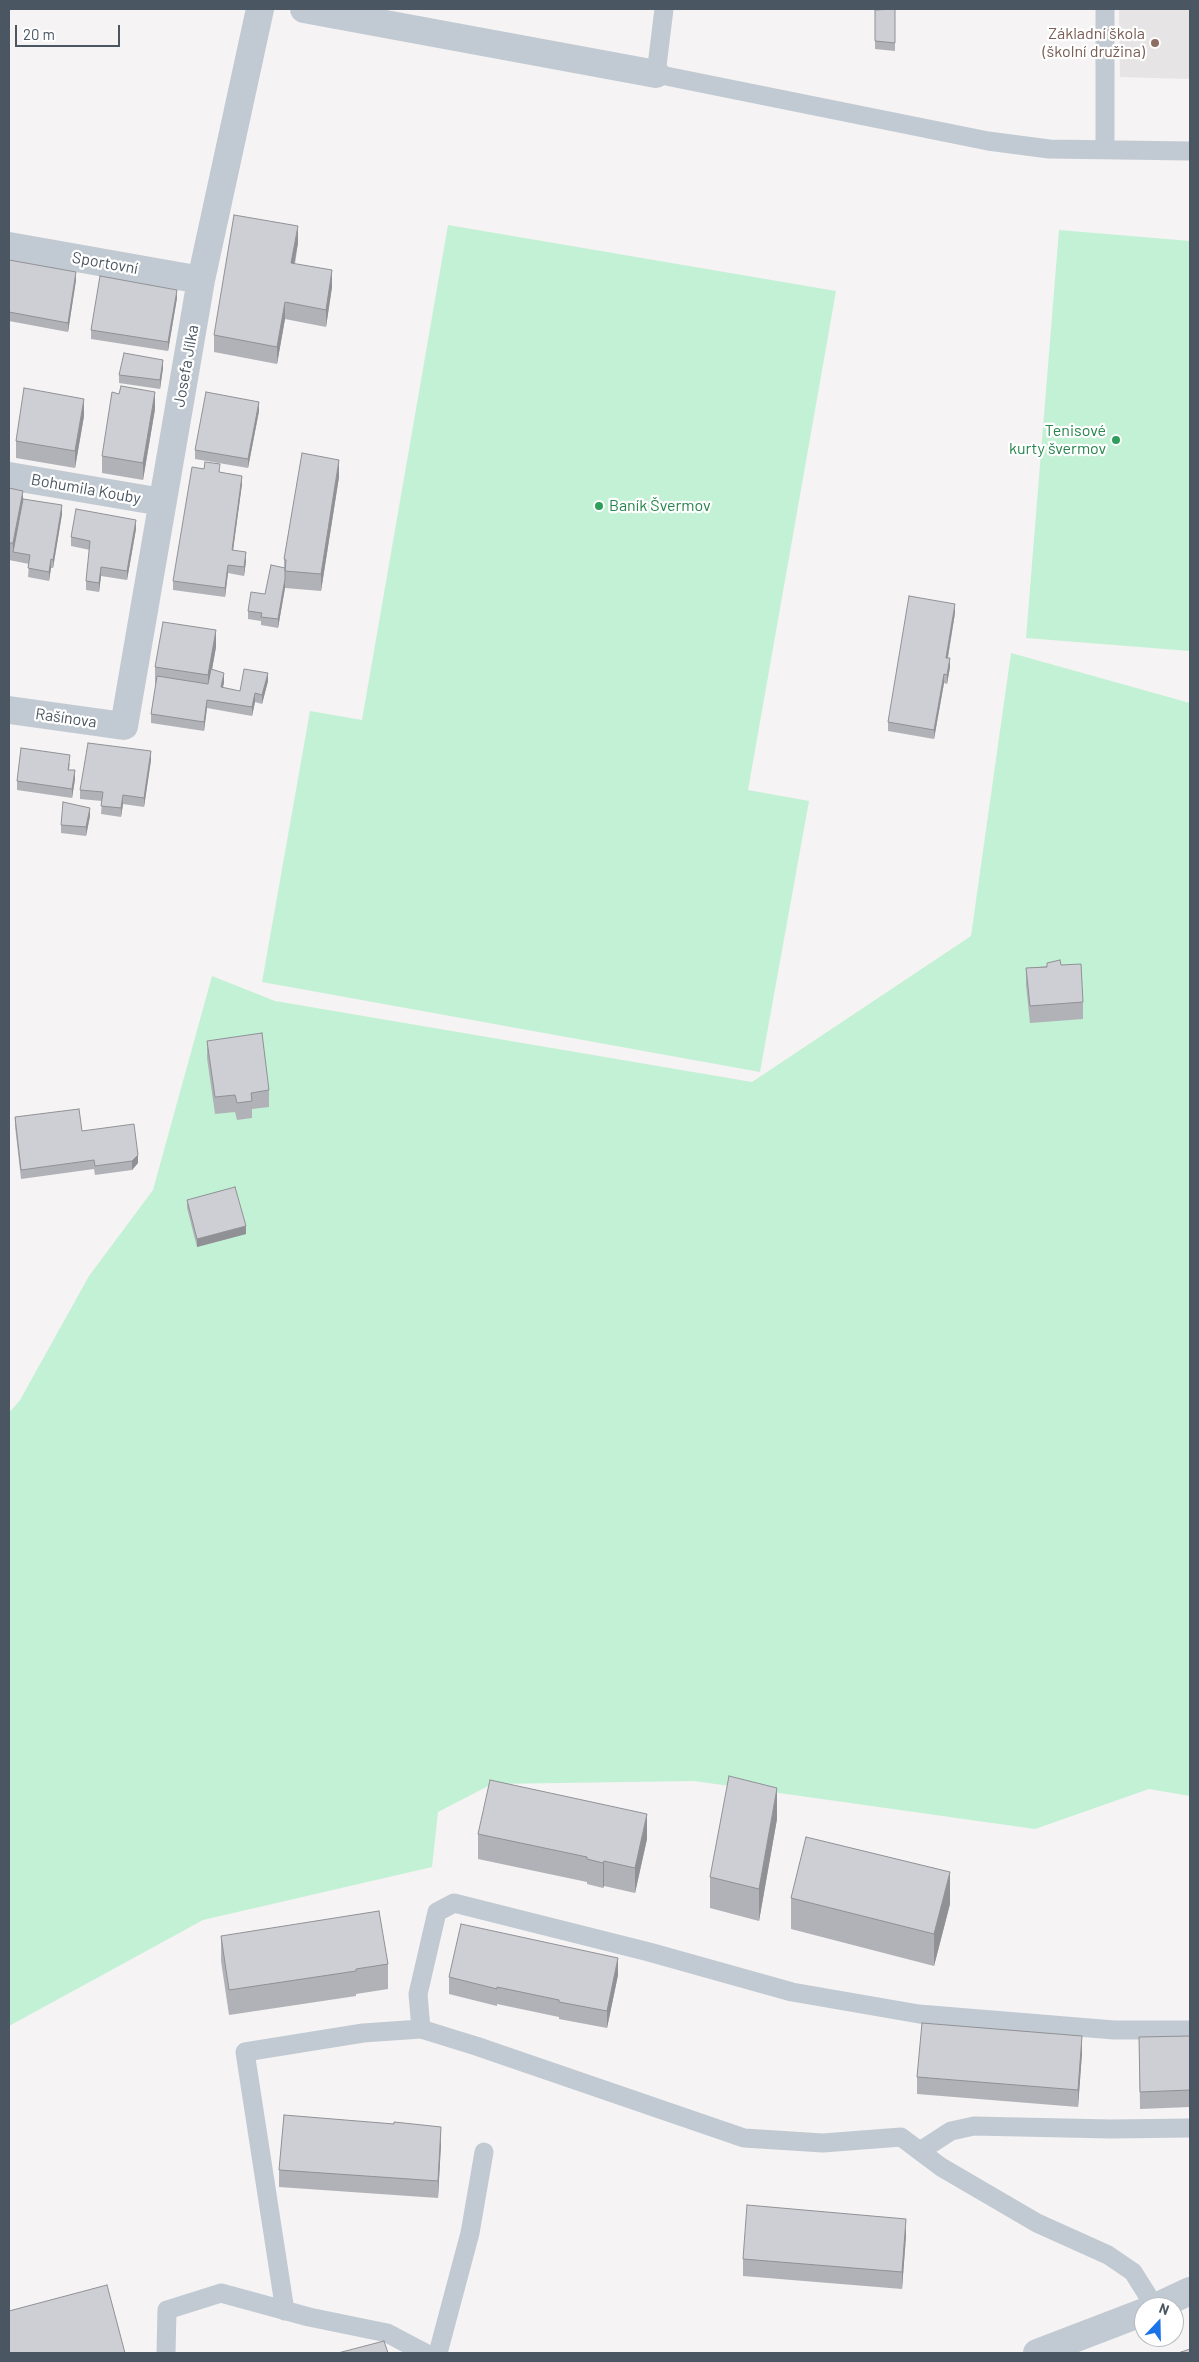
<!DOCTYPE html>
<html>
<head>
<meta charset="utf-8">
<style>
  body { margin:0 }
  #map { position:relative; width:1199px; height:2362px; overflow:hidden; background:#f5f3f3; font-family:Barlow,sans-serif }
  canvas { display:block }
  .frame { position:absolute; inset:0; border:10px solid #4a5661; pointer-events:none }
  .north { position:absolute; left:1134px; top:2297px; width:50px; height:50px; box-sizing:border-box; background:#fff; border:1px solid #b7bbc0; border-radius:50%; rotate:21deg; font-size:14px; font-weight:700; line-height:20px; text-align:center; color:#4a5661 }
  .north::after { content:''; display:block; margin:auto; width:18px; height:22px; background:#1a73e8; clip-path:polygon(50% 0,100% 100%,50% 72%,0 100%) }
  .scale { position:absolute; left:15px; top:25px; width:105px; height:22px; box-sizing:border-box; border:2px solid #4a5661; border-top:0; padding-left:6px; font-size:15px; line-height:18px; white-space:nowrap; color:#4a5661; -webkit-text-stroke:4px #fff; paint-order:stroke }
</style>
</head>
<body>
<div id="map">
<canvas width="1199" height="2362"></canvas>
<div class="frame"></div>
<div class="north">N</div>
<div class="scale">20 m</div>
</div>
<script>
const g = document.querySelector('canvas').getContext('2d');
g.lineJoin = 'round';
function fill(path, color) { g.fillStyle = color; g.fill(path, 'evenodd'); }
const poly = rows => new Path2D(rows.map(r => 'M' + r).join(''));
function strokePath(path, color, width, dash) { g.strokeStyle = color; g.lineWidth = width; g.lineCap = dash ? 'butt' : 'round'; g.setLineDash(dash || []); g.stroke(path); }
function write(font, color, halo, rows, align = 'center') {
  g.font = font + ' Barlow,sans-serif'; g.lineWidth = 4.5; g.setLineDash([]); g.textBaseline = 'middle'; g.strokeStyle = halo; g.fillStyle = color; for (const [text, x, y, turn = 0] of rows) {
    g.save(); g.translate(x, y); g.rotate((+turn || 0) * Math.PI / 180); g.textAlign = isNaN(turn) ? turn : align; if (halo) g.strokeText(text, 0, 0); g.fillText(text, 0, 0); g.restore();
  }
}
fill(poly([
  [1119,9,1190,9,1190,79,1120,77]
]), '#e6e4e5');
fill(poly([
  [448,225,836,291,748,790,809,801,760,1072,262,982,310,711,362,720],
  [1059,230,1190,241,1190,651,1026,638],
  [1011,653,1190,703,1190,1796,1149,1789,1035,1829,694,1781,492,1784,438,1812,432,1867,203,1920,9,2026,9,1413,20,1400,89,1276,153,1190,212,976,275,1001,752,1082,971,936]
]), '#c3f1d5');
strokePath(poly([
  [664,9,656,74,988,141,1049,149,1190,151],
  [1105,9,1105,149],
  [421,2029,418,1994,437,1912,454,1903,649,1952,792,1992,919,2014,1114,2030,1190,2030],
  [920,2151,951,2131,974,2126,1111,2129,1190,2128],
  [285,2311,245,2052,363,2033,421,2029,476,2046,744,2138,823,2143,901,2137,941,2167,1037,2223,1108,2255,1133,2272,1155,2307],
  [166,2353,167,2310,221,2293,309,2317,387,2333,425,2353],
  [438,2353,470,2233,484,2152]
]), '#c1cad2', 19);
strokePath(poly([
  [304,9,656,74],
  [9,246,201,280],
  [9,476,162,502],
  [9,710,124,726,201,280,260,9],
  [1156,2307,1190,2291],
  [1037,2353,1144,2312]
]), '#c1cad2', 28);
fill(poly([
  [895,9,895,51,875,49,875,10],
  [298,243,295,264,332,287,326,327,285,319,277,364,214,352,214,335],
  [9,260,76,280,68,332,9,321],
  [177,298,168,351,91,339,91,330],
  [163,368,160,389,119,383,119,375],
  [155,409,143,480,102,473,102,456],
  [259,411,248,468,195,459,195,450],
  [84,416,75,468,16,458,16,441],
  [220,472,242,484,233,550,246,561,244,576,228,573,225,597,173,590,173,581],
  [339,477,321,591,285,588,278,628,261,625,261,621,248,619,248,611,265,594,284,568,284,559],
  [9,488,23,499,62,514,53,568,51,568,49,581,28,577,29,564,9,560],
  [136,529,127,580,101,576,99,592,86,590,86,581,90,550,71,546,71,537],
  [955,613,948,658,950,667,947,684,944,683,934,739,888,731,888,722],
  [216,647,212,669,224,682,223,688,240,691,268,681,262,704,255,702,252,716,207,708,204,731,151,723,151,714,156,684,155,684,155,667],
  [151,760,144,807,123,804,121,817,101,814,102,801,80,799,80,790],
  [70,763,69,770,75,779,72,798,17,790,17,781],
  [90,816,86,836,61,833,61,825],
  [1061,965,1083,1002,1083,1019,1030,1023,1026,985,1026,968],
  [207,1041,269,1090,269,1107,252,1109,252,1118,237,1120,235,1112,215,1114,207,1058],
  [15,1117,82,1131,138,1163,132,1170,95,1175,94,1169,21,1179,15,1126],
  [187,1200,246,1234,197,1247,187,1208],
  [777,1819,759,1921,710,1908,710,1877],
  [478,1834,647,1839,635,1893,604,1886,603,1888,587,1884,587,1882,478,1859],
  [791,1898,950,1904,934,1966,791,1929],
  [221,1936,388,1964,388,1989,356,1994,356,1996,229,2015,221,1961],
  [618,1975,607,2028,559,2019,559,2017,497,2004,497,2006,449,1994,449,1977],
  [1190,2036,1190,2107,1140,2109,1139,2037],
  [1082,2053,1078,2107,917,2094,917,2077],
  [441,2144,438,2198,279,2187,279,2170],
  [906,2236,902,2289,743,2276,743,2259]
]), '#b0b2b7');
fill(poly([
  [298,226,298,243,291,280,291,263],
  [332,270,332,287,326,327,326,310],
  [76,272,76,280,68,332,68,323],
  [177,290,177,298,168,351,168,342],
  [285,302,285,319,277,364,277,347],
  [163,360,163,368,160,389,160,380],
  [155,392,155,409,143,480,143,463],
  [84,399,84,416,75,468,75,451],
  [259,402,259,411,248,468,248,459],
  [339,460,339,477,321,591,321,574],
  [242,476,242,484,232,558,232,550],
  [23,491,23,508,13,552,13,543],
  [62,505,62,514,53,568,53,560],
  [136,520,136,529,127,580,127,571],
  [246,552,246,561,244,576,244,567],
  [51,559,51,568,49,581,49,572],
  [228,565,228,573,225,597,225,588],
  [101,567,101,576,99,592,99,583],
  [285,579,285,588,278,628,278,619],
  [955,604,955,613,946,667,946,658],
  [216,630,216,647,208,692,208,675],
  [950,658,950,667,947,684,947,675],
  [224,673,224,682,221,696,221,687],
  [268,673,268,681,262,704,262,695],
  [944,674,944,683,934,739,934,730],
  [255,693,255,702,252,716,252,707],
  [207,700,207,708,204,731,204,722],
  [151,751,151,760,144,807,144,798],
  [75,770,75,779,72,798,72,789],
  [123,795,123,804,121,817,121,808],
  [90,808,90,816,86,836,86,827],
  [138,1155,138,1163,132,1170,132,1161],
  [246,1226,246,1234,197,1247,197,1239],
  [777,1788,777,1819,759,1921,759,1889],
  [647,1814,647,1839,635,1893,635,1868],
  [604,1861,604,1886,603,1888,603,1863],
  [950,1872,950,1904,934,1966,934,1934],
  [618,1958,618,1975,607,2028,607,2011],
  [1082,2036,1082,2053,1078,2107,1078,2090],
  [441,2127,441,2144,438,2198,438,2181],
  [906,2219,906,2236,902,2289,902,2272]
]), '#909195');
const building = poly([
  [895,9,895,43,875,41,875,10,895,9],
  [234,215,298,226,291,263,332,270,326,310,285,302,277,347,214,335,234,215],
  [9,260,76,272,68,323,9,312,9,260],
  [100,276,177,290,168,342,91,330,100,276],
  [124,353,163,360,160,380,119,375,124,353],
  [121,386,155,392,143,463,102,456,112,392,119,394,121,386],
  [24,388,84,399,75,451,16,441,24,388],
  [206,392,259,402,248,459,195,450,206,392],
  [302,453,339,460,321,574,285,571,286,560,284,559,302,453],
  [205,462,220,464,219,472,242,476,232,550,246,552,244,567,228,565,225,588,173,581,192,467,204,469,205,462],
  [9,488,23,491,13,543,9,543,9,488],
  [23,499,62,505,53,560,51,559,49,572,28,568,30,555,13,552,23,499],
  [76,509,136,520,127,571,101,567,99,583,86,581,90,541,71,537,76,509],
  [271,565,285,568,285,579,278,619,261,617,262,613,248,611,251,592,265,594,271,565],
  [909,596,955,604,946,658,950,658,947,675,944,674,934,730,888,722,909,596],
  [163,622,216,630,208,675,155,667,163,622],
  [211,669,224,673,221,687,240,691,244,669,268,673,262,695,255,693,252,707,207,700,204,722,151,714,157,676,208,684,211,669],
  [88,743,151,751,144,798,123,795,121,808,101,806,103,792,80,790,88,743],
  [21,748,70,755,68,770,75,770,72,789,17,781,21,748],
  [63,802,90,808,86,827,61,825,63,802],
  [1060,960,1061,965,1081,964,1083,1002,1030,1006,1026,968,1047,967,1047,963,1060,960],
  [262,1033,269,1090,251,1093,252,1101,237,1103,235,1095,215,1097,207,1041,262,1033],
  [79,1109,82,1131,134,1124,138,1155,132,1161,95,1166,94,1160,21,1170,15,1117,79,1109],
  [235,1187,246,1226,197,1239,187,1200,235,1187],
  [729,1776,777,1788,759,1889,710,1877,729,1776],
  [490,1780,647,1814,635,1868,604,1861,603,1863,587,1859,587,1857,478,1834,490,1780],
  [806,1837,950,1872,934,1934,791,1898,806,1837],
  [379,1911,388,1964,356,1969,356,1971,229,1990,221,1936,379,1911],
  [461,1924,618,1958,607,2011,559,2002,559,2000,497,1987,497,1989,449,1977,461,1924],
  [922,2023,1082,2036,1078,2090,917,2077,922,2023],
  [1190,2036,1190,2090,1140,2092,1139,2037,1190,2036],
  [284,2115,394,2124,394,2122,441,2127,438,2181,279,2170,284,2115],
  [747,2205,906,2219,902,2272,743,2259,747,2205],
  [107,2285,125,2353,9,2353,9,2311,107,2285],
  [384,2341,388,2353,338,2353,384,2341],
  [1190,2349,1190,2353,1178,2353,1190,2349]
]);
fill(building, '#cdcfd5');
strokePath(building, '#909195', 1);
for (const [x, y, r, color] of [
  [1155,43,5,"#8d6e63"],
  [1116,440,5,"#2e9e5b"],
  [599,506,5,"#2e9e5b"]
]) { const dot = new Path2D(); dot.arc(x, y, r, 0, 2 * Math.PI); g.fillStyle = color; g.fill(dot); strokePath(dot, '#fff', 2); }
write('16px', '#785e54', '#fff', [
  ["Základní škola",1145,34],
  ["(školní družina)",1145,52]
], 'right');
write('16px', '#4a5661', '#fff', [
  ["Sportovní",105,263,10],
  ["Josefa Jílka",186,366,-80],
  ["Bohumila Kouby",86,489,10],
  ["Rašínova",66,718,8]
]);
write('16px', '#27864d', '#fff', [
  ["Tenisové",1106,431],
  ["kurty švermov",1106,449],
  ["Baník Švermov",609,506,"left"]
], 'right');
</script>
</body>
</html>
